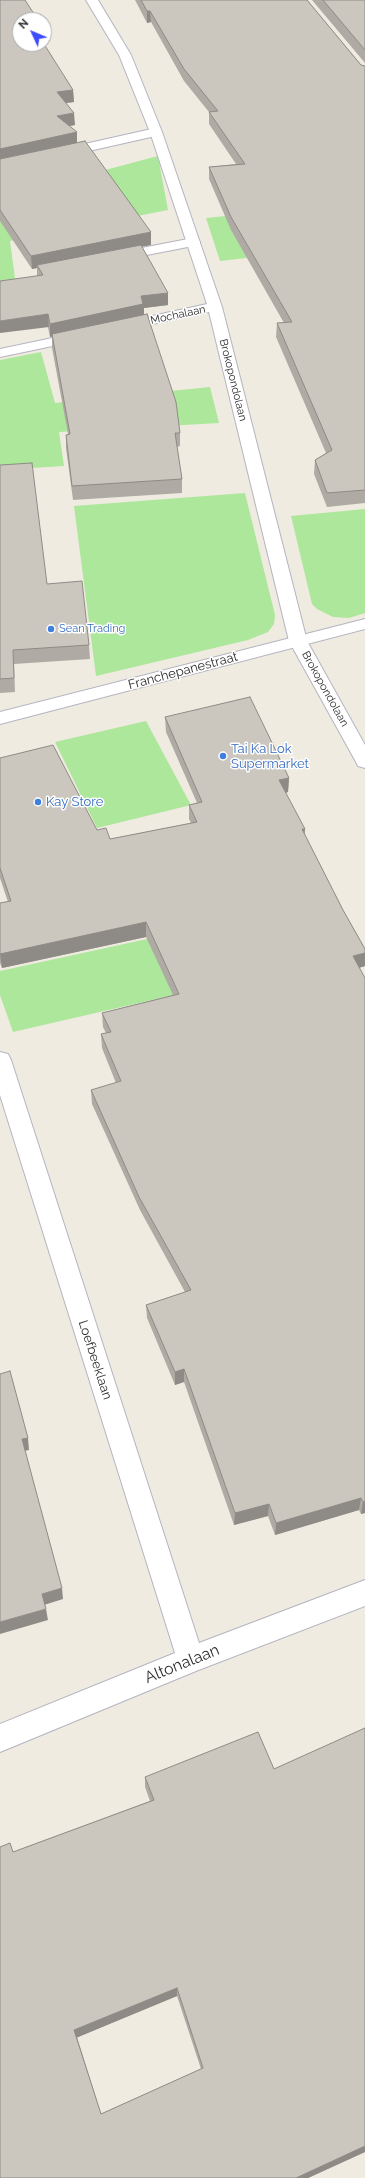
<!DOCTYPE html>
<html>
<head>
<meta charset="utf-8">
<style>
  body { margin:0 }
  #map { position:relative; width:365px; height:2178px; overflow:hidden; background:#efebe0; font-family:Raleway,sans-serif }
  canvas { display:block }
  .north { position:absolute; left:12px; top:12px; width:40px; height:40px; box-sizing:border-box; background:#fff; border:1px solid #ababab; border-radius:50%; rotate:314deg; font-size:11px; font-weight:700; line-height:16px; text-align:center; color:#2e2e2e }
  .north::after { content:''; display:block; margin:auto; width:14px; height:18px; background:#3d4bff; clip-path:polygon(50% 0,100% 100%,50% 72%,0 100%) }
</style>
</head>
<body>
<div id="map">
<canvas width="365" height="2178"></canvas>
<div class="north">N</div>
</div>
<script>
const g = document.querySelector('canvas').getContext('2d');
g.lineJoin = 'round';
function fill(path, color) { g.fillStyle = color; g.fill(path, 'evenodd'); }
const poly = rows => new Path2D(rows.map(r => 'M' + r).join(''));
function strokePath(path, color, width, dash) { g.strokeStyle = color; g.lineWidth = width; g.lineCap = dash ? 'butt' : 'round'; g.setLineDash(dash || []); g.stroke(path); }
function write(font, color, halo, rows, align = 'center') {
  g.font = font + ' Raleway,sans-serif'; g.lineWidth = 3; g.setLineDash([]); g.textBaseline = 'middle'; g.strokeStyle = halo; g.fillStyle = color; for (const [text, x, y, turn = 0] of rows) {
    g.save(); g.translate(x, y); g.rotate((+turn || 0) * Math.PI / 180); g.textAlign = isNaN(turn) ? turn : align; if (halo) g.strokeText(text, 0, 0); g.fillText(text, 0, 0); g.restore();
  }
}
fill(poly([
  [158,156,168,210,10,241,16,286,0,288,0,198],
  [334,205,352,246,220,261,206,218],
  [41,352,55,403,210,387,219,423,59,432,64,466,0,470,0,360],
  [245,493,275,615,274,624,268,632,248,640,96,676,74,506],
  [365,509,365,613,349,618,333,617,317,609,312,604,291,516],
  [146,721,191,805,97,828,55,742],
  [193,929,217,985,13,1032,0,995,0,971]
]), '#ace79b');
const service = poly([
  [156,128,162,132,160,135,0,171,0,163,156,128],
  [193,238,198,239,200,242,198,245,116,261,109,257,116,253,193,238]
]);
const minor = poly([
  [86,0,98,0,131,55,162,132,222,307,307,641,365,745,365,768,358,766,356,762,289,641,209,312,120,331,115,330,113,327,115,324,120,323,207,304,150,132,119,55,86,0],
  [81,332,86,333,88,336,86,339,0,357,0,349,81,332],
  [0,1052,8,1054,11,1060,199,1643,365,1580,365,1606,196,1671,0,1752,0,1724,175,1653,0,1095,0,1052]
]);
const tertiary = poly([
  [365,619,365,629,0,724,0,712,365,619]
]);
strokePath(service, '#b4b4c1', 2);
strokePath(minor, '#b4b4c1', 2);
strokePath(tertiary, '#b4b4c1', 2);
fill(service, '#fff');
fill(minor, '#fff');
fill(tertiary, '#fff');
fill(poly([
  [0,0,20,20,73,90,74,102,66,103,75,125,69,126,77,143,151,245,141,246,168,305,144,308,144,315,180,433,180,446,177,447,182,479,182,493,73,500,66,448,66,435,68,434,52,348,52,336,50,337,37,276,37,268,32,269,0,221],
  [135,0,307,0,361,65,365,66,365,503,327,507,314,474,315,460,326,453,276,337,277,323,284,323,231,230,209,179,209,167,236,164,209,124,209,112,184,81,151,22,147,23],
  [312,0,365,0,365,63],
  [0,465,47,584,89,645,90,659,14,664,15,692,0,693],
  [165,717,289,778,288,792,286,793,304,834,343,910,365,949,365,966,359,968,365,978,365,1513,361,1514,359,1510,275,1535,268,1516,234,1525,184,1382,175,1385,147,1318,146,1305,185,1292,140,1210,92,1104,91,1090,116,1083,102,1048,101,1034,106,1033,103,1027,102,1013,173,995,146,937,2,968,0,963,0,903,8,902,0,878,0,758,110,839,191,823,189,819,189,805,197,803,166,732],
  [145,1777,365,2152,308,2178,0,2178,13,1852,150,1801,145,1787],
  [177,1996,201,2069,101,2114,77,2037]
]), '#afaba4');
fill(poly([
  [147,11,150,11,151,22,147,23],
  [44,30,45,30,46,42,44,42],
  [73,90,74,102,58,104,57,92],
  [74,113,75,125,58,128,57,116],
  [77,132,77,144,0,161,0,149],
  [151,232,151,245,38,267,37,265,37,268,32,269,31,256],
  [168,293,168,305,144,308,144,316,50,337,50,324,141,296],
  [48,314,49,327,0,333,0,321],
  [289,778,288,792,278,794,279,780],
  [302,829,305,829,304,843],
  [146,922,146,937,2,968,0,954],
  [365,953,365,966,351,970,353,956],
  [184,1369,184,1382,175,1385,175,1372],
  [28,1438,29,1450,24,1451,22,1439],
  [361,1498,359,1510,275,1535,276,1523],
  [365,1501,365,1513,361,1514,363,1502],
  [269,1504,268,1516,234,1525,235,1513],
  [62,1588,63,1599,44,1605,42,1594],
  [46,1609,48,1620,0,1634,0,1622],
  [177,1988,177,1996,76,2038,74,2030],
  [365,2146,365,2152,308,2178,296,2178]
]), '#8e8b86');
const building = poly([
  [0,0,25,0,38,20,20,20,20,44,44,44,73,90,57,92,74,113,57,116,77,132,0,149,0,0],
  [141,0,307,0,361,65,365,66,365,490,327,493,315,460,332,450,277,323,292,322,231,217,209,167,245,164,209,112,218,111,184,69,150,11,147,11,141,0],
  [323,0,365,0,365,50,323,0],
  [85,141,151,232,31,256,0,210,0,159,85,141],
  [141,245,168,293,141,296,143,304,50,324,48,314,0,321,0,281,43,275,37,265,141,245],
  [147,314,176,402,180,433,175,433,182,479,72,486,66,435,70,434,52,334,147,314],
  [32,463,47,584,82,581,89,645,13,650,14,678,0,679,0,465,32,463],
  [250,697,289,778,279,780,305,829,302,829,343,910,365,949,365,953,353,956,365,978,365,1501,363,1502,361,1498,276,1523,269,1504,235,1513,184,1369,175,1372,146,1305,191,1290,139,1197,91,1090,121,1081,101,1034,111,1032,102,1013,179,994,146,922,0,954,0,903,11,901,0,868,0,758,53,745,97,830,106,828,110,839,197,822,189,805,202,802,165,717,250,697],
  [10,1371,28,1438,22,1439,62,1588,42,1594,46,1609,0,1622,0,1374,10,1371],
  [365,1728,365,2146,296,2178,0,2178,0,1847,10,1843,13,1852,154,1800,145,1777,258,1732,274,1769,365,1728],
  [177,1988,203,2068,101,2114,74,2030,177,1988]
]);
fill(building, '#cbc7bf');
strokePath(building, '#8e8b86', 1);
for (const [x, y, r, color] of [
  [51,629,4,"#3f7fe0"],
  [223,756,4,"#3f7fe0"],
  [38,802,4,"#3f7fe0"]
]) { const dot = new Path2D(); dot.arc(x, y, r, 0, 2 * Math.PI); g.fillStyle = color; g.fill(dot); strokePath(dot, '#fff', 1.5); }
write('11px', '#2e2e2e', '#fff', [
  ["Mochalaan",178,315,-12],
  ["Brokopondolaan",233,380,76],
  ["Brokopondolaan",325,689,61]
]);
write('11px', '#366cbe', '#fff', [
  ["Sean Trading",59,629]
], 'left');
write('13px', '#2e2e2e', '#fff', [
  ["Franchepanestraat",183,671,-15],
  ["Loefbeeklaan",95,1360,72]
]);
write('13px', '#366cbe', '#fff', [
  ["Tai Ka Lok",231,749],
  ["Supermarket",231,764],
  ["Kay Store",46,802]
], 'left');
write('16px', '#2e2e2e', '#fff', [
  ["Altonalaan",182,1664,-22]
]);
</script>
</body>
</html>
